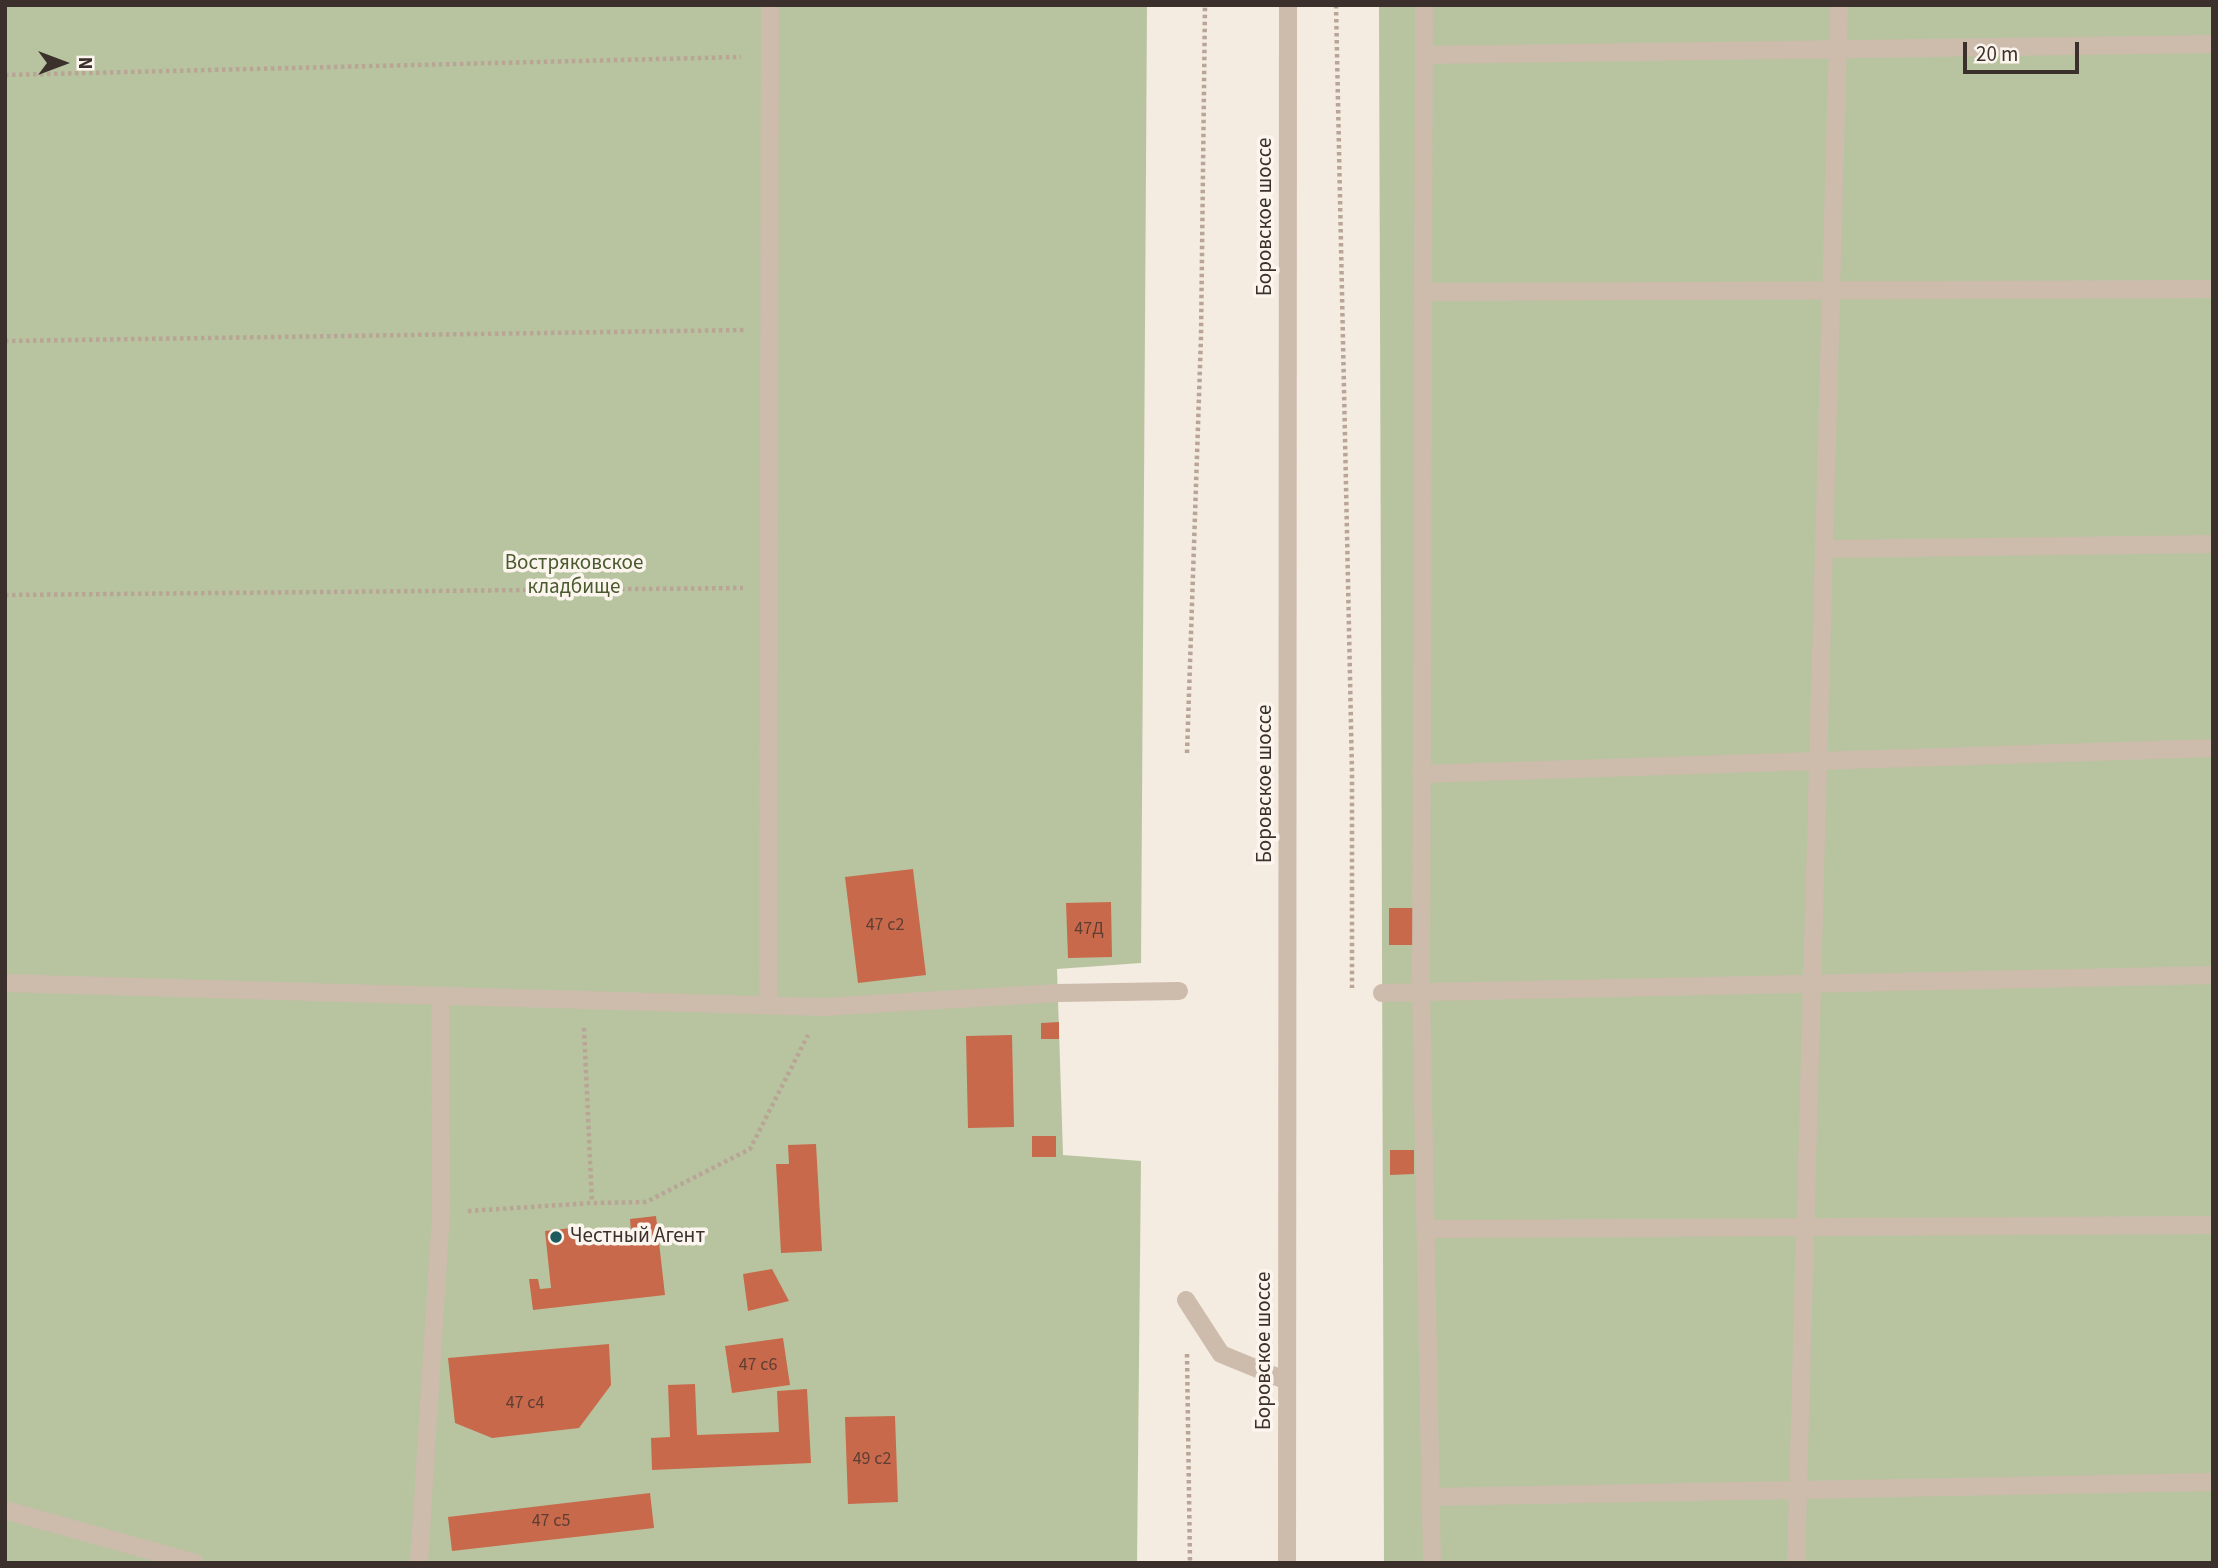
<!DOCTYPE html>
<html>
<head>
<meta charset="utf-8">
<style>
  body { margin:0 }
  #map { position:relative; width:2218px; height:1568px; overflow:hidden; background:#f4ebe1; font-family:"Source Sans 3",sans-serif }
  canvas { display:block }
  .frame { position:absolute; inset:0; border:7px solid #3b302b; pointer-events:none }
  .north { position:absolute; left:28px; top:28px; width:70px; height:70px; -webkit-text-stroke:5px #fbf5ee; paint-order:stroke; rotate:90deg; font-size:19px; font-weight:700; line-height:28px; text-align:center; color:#3b302b }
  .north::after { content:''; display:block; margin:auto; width:24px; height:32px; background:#3b302b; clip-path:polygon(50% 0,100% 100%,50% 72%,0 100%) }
  .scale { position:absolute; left:1963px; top:42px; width:116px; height:32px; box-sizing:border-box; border:4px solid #3b302b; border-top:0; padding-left:9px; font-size:21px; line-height:24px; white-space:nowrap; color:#3b302b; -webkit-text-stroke:5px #fbf5ee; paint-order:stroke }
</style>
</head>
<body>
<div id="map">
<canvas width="2218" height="1568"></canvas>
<div class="frame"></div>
<div class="north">N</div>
<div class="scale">20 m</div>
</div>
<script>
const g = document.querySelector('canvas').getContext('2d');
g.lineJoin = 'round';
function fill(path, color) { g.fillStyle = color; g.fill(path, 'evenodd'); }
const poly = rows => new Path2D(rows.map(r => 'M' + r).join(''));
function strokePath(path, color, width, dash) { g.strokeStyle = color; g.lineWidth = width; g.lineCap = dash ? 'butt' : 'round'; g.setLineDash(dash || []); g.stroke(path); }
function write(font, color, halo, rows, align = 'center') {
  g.font = font + ' "Source Sans 3",sans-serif'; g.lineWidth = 7; g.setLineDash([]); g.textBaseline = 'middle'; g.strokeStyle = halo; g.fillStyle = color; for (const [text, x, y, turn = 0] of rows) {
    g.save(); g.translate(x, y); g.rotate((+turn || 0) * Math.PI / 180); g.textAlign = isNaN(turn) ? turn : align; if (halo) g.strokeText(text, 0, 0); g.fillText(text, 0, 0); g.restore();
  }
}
fill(poly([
  [5,5,1147,5,1141,963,1057,969,1063,1155,1141,1161,1137,1563,5,1563],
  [1379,5,2213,5,2213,1563,1384,1563]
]), '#b8c4a0');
fill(poly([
  [913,869,926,975,858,983,845,877],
  [1111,902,1112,957,1068,958,1066,903],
  [1389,908,1422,908,1422,945,1389,945],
  [1059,1022,1059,1039,1041,1039,1041,1023],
  [1012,1035,1014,1127,968,1128,966,1036],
  [1032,1136,1056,1136,1056,1157,1032,1157],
  [816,1144,822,1251,781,1253,776,1164,789,1164,788,1145],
  [1390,1150,1414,1150,1414,1174,1390,1175],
  [656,1216,665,1295,533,1310,529,1279,538,1279,540,1289,551,1288,545,1231,571,1228,572,1239,631,1232,630,1219],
  [772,1269,789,1301,748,1311,743,1274],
  [783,1338,790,1385,732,1393,725,1346],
  [609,1344,611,1385,579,1428,492,1438,455,1423,448,1358],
  [695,1384,697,1435,779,1432,777,1391,807,1389,811,1463,652,1470,651,1438,670,1437,668,1385],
  [895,1416,898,1502,848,1504,845,1417],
  [650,1493,654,1528,452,1551,448,1517]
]), '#c8694b');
strokePath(poly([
  [1336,5,1352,773,1352,988],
  [5,75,741,57],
  [5,341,744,330],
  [5,595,743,588],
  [1187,753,1201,337,1205,5],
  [584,1028,592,1203],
  [468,1211,592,1203,646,1202,750,1149,808,1035],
  [1187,1354,1190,1563]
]), '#b9a596', 4.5, [3.5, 3.5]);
strokePath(poly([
  [1424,5,1421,992,1432,1563],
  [1424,55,2213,44],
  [1423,292,2213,289],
  [1824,549,2213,544],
  [1421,774,2213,748],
  [5,983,823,1007,1058,993,1179,991],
  [1382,993,2213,975],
  [768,1005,770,5],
  [1425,1229,2213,1225],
  [1186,1300,1221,1354,1287,1381],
  [1430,1497,2213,1482],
  [5,1510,195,1563],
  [419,1563,441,1213,440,996],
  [1287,1563,1288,5],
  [1796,1563,1839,5]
]), '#cdbbac', 18);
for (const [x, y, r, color] of [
  [556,1237,7,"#1f5a5e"]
]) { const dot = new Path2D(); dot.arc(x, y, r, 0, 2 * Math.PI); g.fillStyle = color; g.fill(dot); strokePath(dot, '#fbf5ee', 2.5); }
write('18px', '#5e3e33', null, [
  ["47 с2",885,926],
  ["47Д",1089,930],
  ["47 с6",758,1366],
  ["47 с4",525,1404],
  ["49 с2",872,1460],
  ["47 с5",551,1522]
]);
write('21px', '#3b302b', '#fbf5ee', [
  ["Боровское шоссе",1266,217,-90],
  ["Боровское шоссе",1266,784,-90],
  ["Боровское шоссе",1265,1351,-90]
]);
write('21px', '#4a5a2e', '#fbf5ee', [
  ["Востряковское",574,564],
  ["кладбище",574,588]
]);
write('21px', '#3b302b', '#fbf5ee', [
  ["Честный Агент",570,1237]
], 'left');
</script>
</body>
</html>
